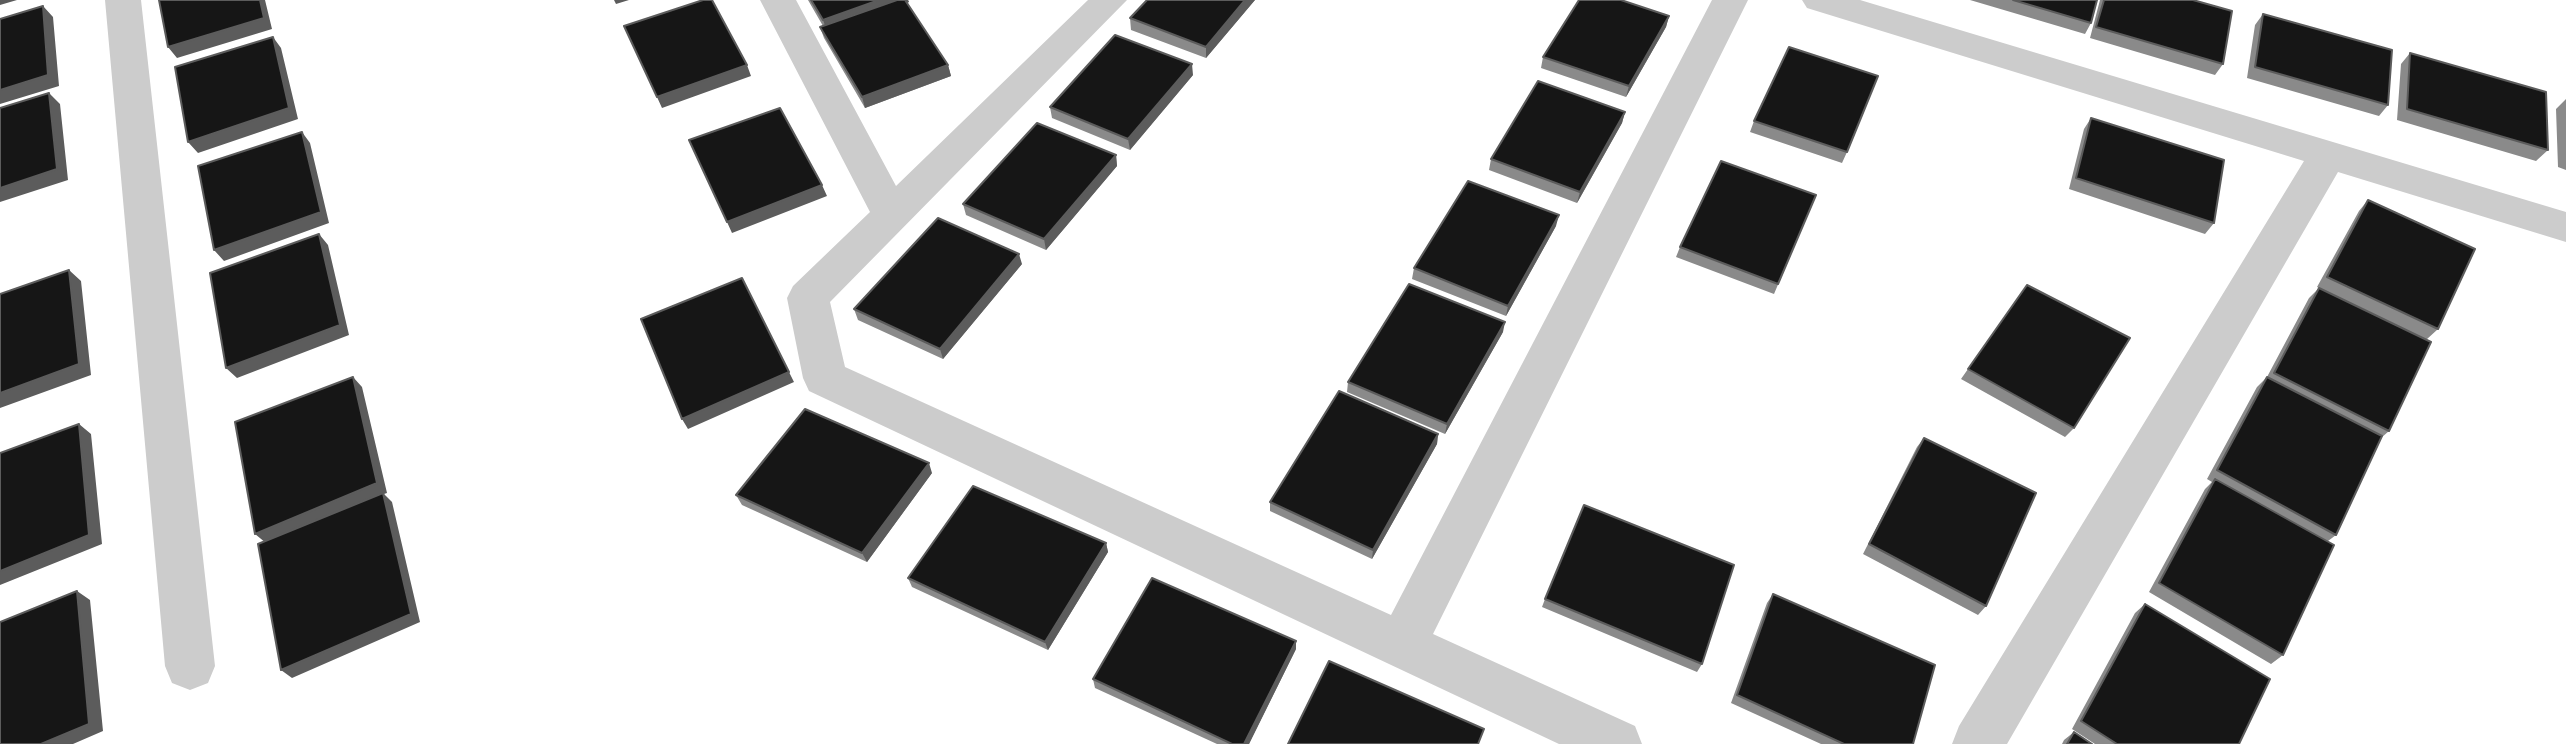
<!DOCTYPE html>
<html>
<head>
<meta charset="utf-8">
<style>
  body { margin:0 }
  canvas { display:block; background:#fff }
</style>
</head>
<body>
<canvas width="2566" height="744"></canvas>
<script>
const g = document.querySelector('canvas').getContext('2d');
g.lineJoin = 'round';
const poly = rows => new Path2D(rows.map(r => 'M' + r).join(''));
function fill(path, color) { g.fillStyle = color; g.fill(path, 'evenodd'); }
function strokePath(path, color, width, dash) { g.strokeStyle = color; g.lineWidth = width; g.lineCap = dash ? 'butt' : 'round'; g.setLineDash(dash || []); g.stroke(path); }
fill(poly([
  [105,0,141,0,215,666,208,683,190,690,172,683,165,666,105,0],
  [760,0,796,0,896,186,1088,0,1127,0,830,302,845,367,1391,615,1712,0,1748,0,1433,634,1635,726,1642,744,1559,744,809,391,803,378,787,298,793,286,870,212,760,0],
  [1802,0,1860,0,2566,212,2566,242,2338,172,2007,744,1952,744,1959,726,2304,161,1807,8,1802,0]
]), '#ccc');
fill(poly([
  [808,0,908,0,909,2,907,3,948,65,951,76,865,108,824,38,820,27,823,26],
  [1147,0,1255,0,1206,58,1131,30,1130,18],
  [1970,0,2097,0,2091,23,2085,34],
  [2100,0,2193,0,2223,64,2215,75,2090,38],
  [2263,14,2388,105,2379,116,2247,78,2255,25],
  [1669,16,1666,27,1626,97,1541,68,1543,57],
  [2410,53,2548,150,2536,161,2397,120,2401,64],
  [1193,75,1130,150,1052,118,1050,107],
  [2566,99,2566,170,2558,167,2556,109],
  [1625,112,1622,123,1577,203,1489,170,1491,159],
  [2091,118,2214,223,2205,234,2069,189,2084,129],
  [1754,121,1847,152,1842,163,1750,132],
  [1116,155,1117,166,1046,250,966,215,963,204],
  [1816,195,1774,294,1676,257,1680,247],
  [2368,200,2438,329,2426,340,2389,431,2381,438,2336,535,2328,541,2283,655,2271,664,2149,592,2205,489,2212,482,2207,479,2257,387,2267,377,2309,298,2319,288,2317,287,2359,211],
  [1556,226,1506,316,1412,279,1414,268],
  [1022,264,943,359,858,320,854,309],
  [2027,285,2074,428,2065,437,1961,379],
  [1503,332,1445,434,1347,392,1348,382],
  [1438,434,1437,444,1372,559,1270,511,1270,502],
  [1924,438,1986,606,1978,615,1863,554,1917,447],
  [932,473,867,562,742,505,736,495],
  [1106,543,1108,552,1048,650,912,587,908,578],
  [1773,594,1913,744,1821,744,1731,703,1767,603],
  [1545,599,1702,664,1697,672,1542,607],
  [2145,604,2239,744,2095,744,2072,729,2135,613],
  [1296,649,1249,744,1217,744,1095,688,1093,679],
  [2074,732,2092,744,2062,744,2064,740]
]), '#8a8a8a');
fill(poly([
  [0,0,17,0,0,5],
  [260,0,265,0,272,29,177,58,168,47],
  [614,0,629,0,616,4],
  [879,0,908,0,909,2,827,31,823,20],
  [1245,0,1255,0,1206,58,1206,47],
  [43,6,53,17,59,86,0,104,0,90],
  [1669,16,1666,27,1626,97,1629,86],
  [273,37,281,48,298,119,198,153,188,142],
  [1192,64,1193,75,1130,150,1128,139],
  [747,65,751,76,662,108,657,97],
  [948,65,951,76,865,108,862,97],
  [49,93,60,104,68,180,0,202,0,188],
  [1625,112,1622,123,1577,203,1580,192],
  [302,132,310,143,329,223,224,261,214,250],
  [1116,155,1117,166,1046,250,1044,239],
  [822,185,827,196,732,233,727,222],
  [1559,215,1556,226,1506,316,1508,306],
  [319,234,328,245,349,335,237,378,226,368],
  [1019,254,1022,264,943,359,940,349],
  [69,270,81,281,91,375,0,408,0,393],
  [1505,322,1503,332,1445,434,1447,424],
  [789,372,794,382,688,429,682,419],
  [353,377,362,387,387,493,384,494,392,502,420,622,292,678,281,670,266,543,255,534],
  [79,424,91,434,102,544,0,585,0,571],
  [1438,434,1437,444,1372,559,1373,550],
  [929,463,932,473,867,562,862,553],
  [1106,543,1108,552,1048,650,1045,642],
  [77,591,90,600,103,731,73,744,41,744],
  [1296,641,1296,649,1249,744,1244,744]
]), '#5c5c5c');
const building = poly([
  [159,0,260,0,264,18,168,47,159,0],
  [703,0,712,0,747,65,657,97,624,26,703,0],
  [811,0,879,0,823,20,811,0],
  [897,0,905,0,948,65,862,97,820,27,897,0],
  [1147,0,1245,0,1206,47,1130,18,1147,0],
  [1579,0,1621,0,1669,16,1629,86,1543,57,1579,0],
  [2013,0,2097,0,2091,23,2013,0],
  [2104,0,2193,0,2232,11,2223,64,2096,27,2104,0],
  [43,6,48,75,0,90,0,19,43,6],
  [2263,14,2392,50,2388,105,2255,67,2263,14],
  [1115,35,1192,64,1128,139,1050,107,1115,35],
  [273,37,289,108,188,142,175,67,273,37],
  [1789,47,1878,76,1847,152,1754,121,1789,47],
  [2410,53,2546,92,2548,150,2407,109,2410,53],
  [1538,81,1625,112,1580,192,1491,159,1538,81],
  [49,93,57,169,0,188,0,108,49,93],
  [780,108,822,185,727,222,689,140,780,108],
  [2091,118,2224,160,2214,223,2076,178,2091,118],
  [1037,123,1116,155,1044,239,963,204,1037,123],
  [302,132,321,212,214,250,198,166,302,132],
  [1721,161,1816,195,1778,284,1680,247,1721,161],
  [1468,181,1559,215,1508,306,1414,268,1468,181],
  [2368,200,2475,249,2438,329,2327,277,2368,200],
  [938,218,1019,254,940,349,854,309,938,218],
  [319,234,340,325,226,368,210,273,319,234],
  [69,270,79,364,0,393,0,294,69,270],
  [742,278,789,372,682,419,641,319,742,278],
  [1409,284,1505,322,1447,424,1348,382,1409,284],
  [2027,285,2130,338,2074,428,1968,369,2027,285],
  [2319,288,2431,342,2389,431,2274,373,2319,288],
  [353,377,377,483,255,534,235,422,353,377],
  [2267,377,2382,436,2336,535,2217,470,2267,377],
  [1339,391,1438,434,1373,550,1270,502,1339,391],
  [805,409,929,463,862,553,736,495,805,409],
  [79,424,89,535,0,571,0,453,79,424],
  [1924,438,2036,493,1986,606,1869,544,1924,438],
  [2215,479,2334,545,2283,655,2159,583,2215,479],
  [973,486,1106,543,1045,642,908,578,973,486],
  [383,493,411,614,281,670,258,544,383,493],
  [1584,505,1734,565,1702,664,1545,599,1584,505],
  [1152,578,1296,641,1244,744,1232,744,1093,679,1152,578],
  [77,591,89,724,41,744,0,744,0,622,77,591],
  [1773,594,1935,665,1913,744,1844,744,1737,695,1773,594],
  [2145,604,2270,679,2239,744,2117,744,2081,721,2145,604],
  [1329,661,1484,729,1478,744,1288,744,1329,661],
  [2074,732,2092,744,2067,744,2074,732]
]);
fill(building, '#161616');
strokePath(building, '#5c5c5c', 2);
</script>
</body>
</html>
